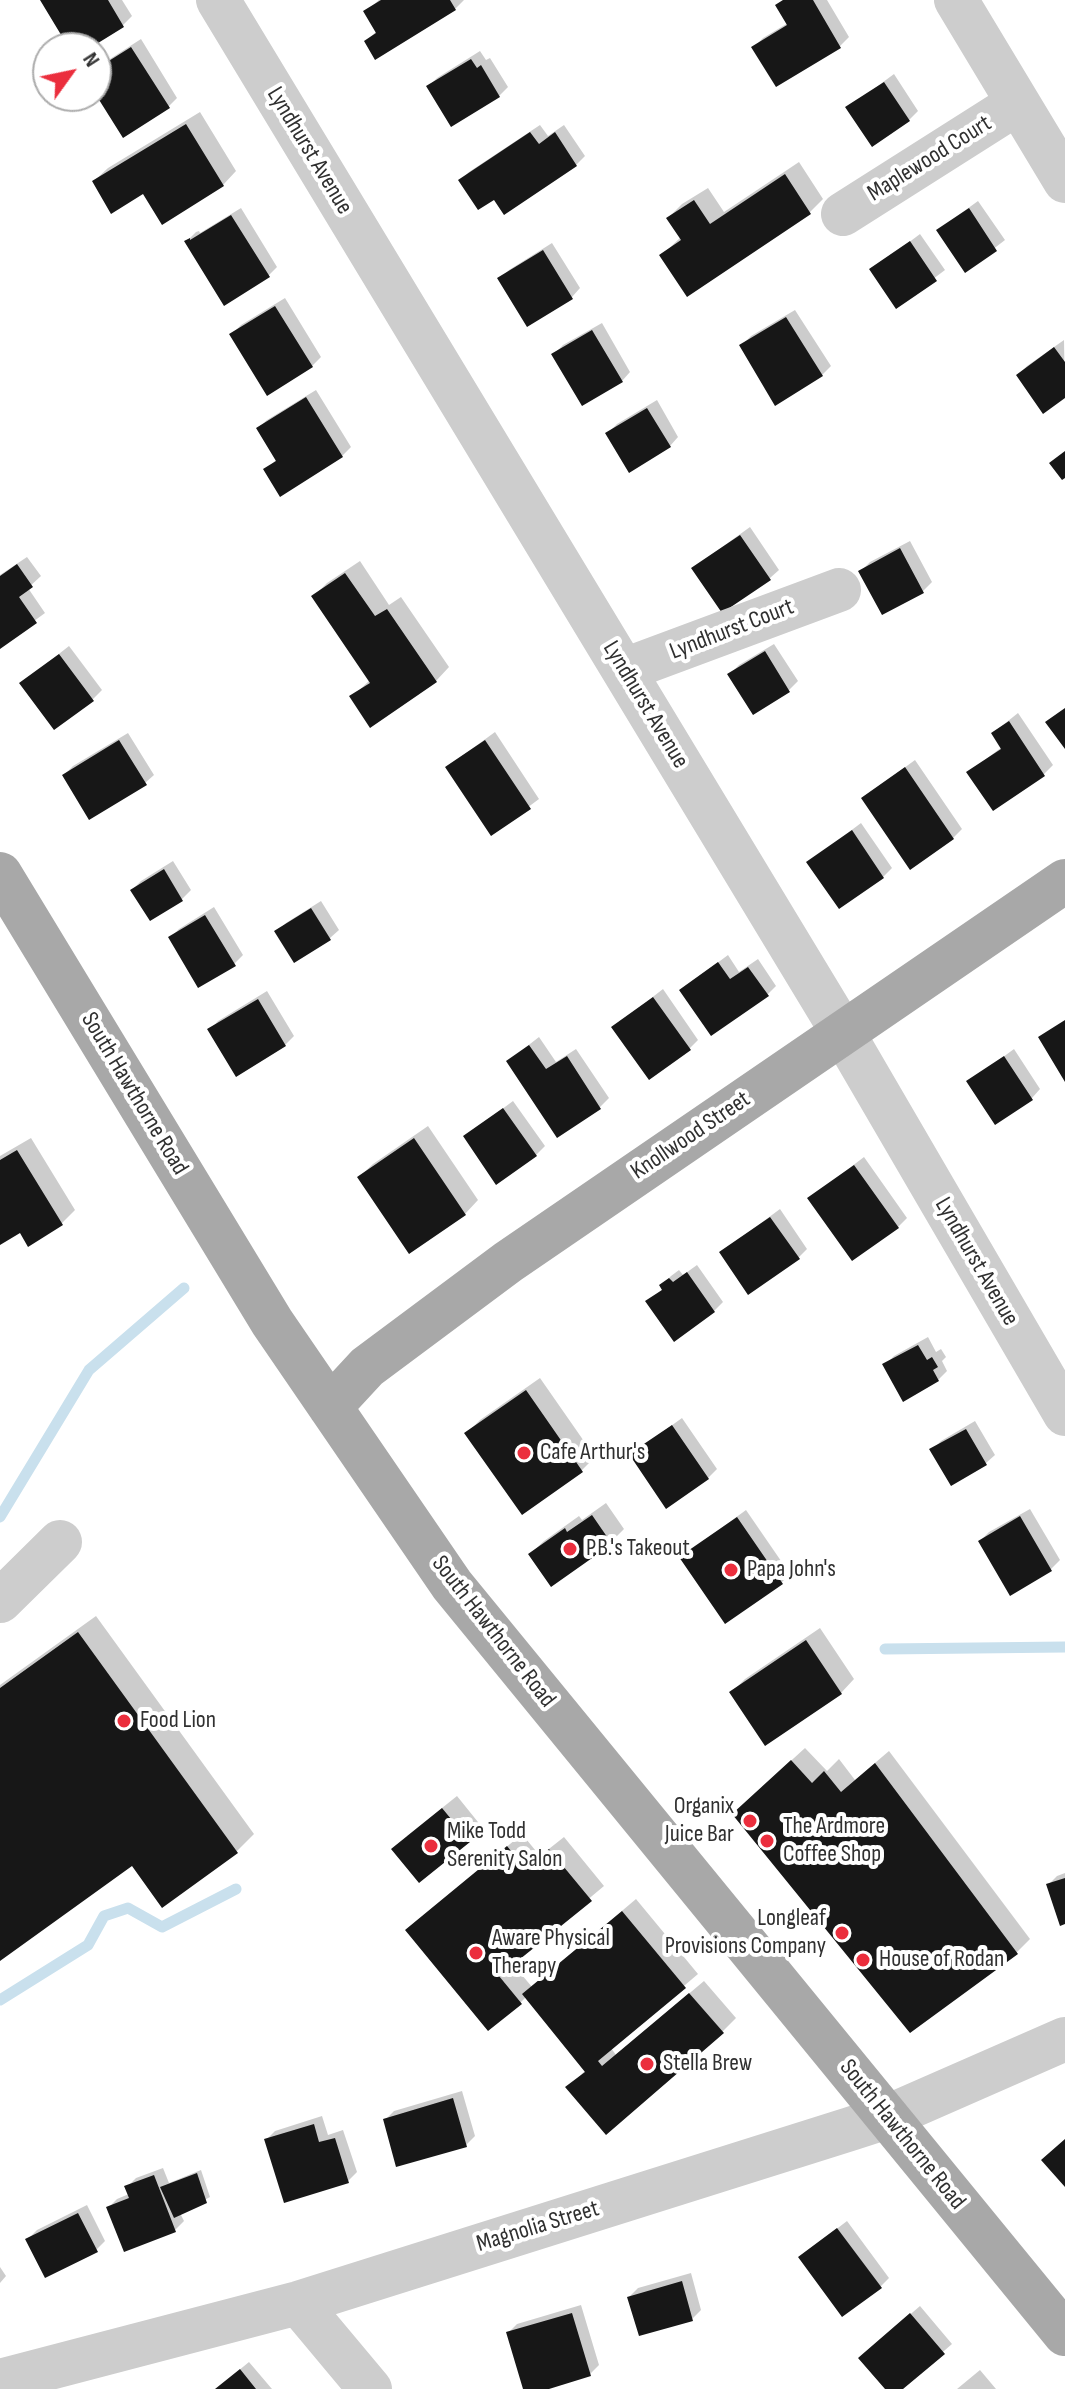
<!DOCTYPE html>
<html>
<head>
<meta charset="utf-8">
<style>
  body { margin:0 }
  #map { position:relative; width:1065px; height:2389px; overflow:hidden; background:#fff; font-family:"Sofia Sans Condensed",sans-serif }
  canvas { display:block }
  .north { position:absolute; left:32px; top:32px; width:80px; height:80px; box-sizing:border-box; background:#fff; border:2px solid #acacac; border-radius:50%; rotate:57deg; font-size:22px; font-weight:700; line-height:32px; text-align:center; color:#303030 }
  .north::after { content:''; display:block; margin:auto; width:28px; height:36px; background:#eb2e3d; clip-path:polygon(50% 0,100% 100%,50% 72%,0 100%) }
</style>
</head>
<body>
<div id="map">
<canvas width="1065" height="2389"></canvas>
<div class="north">N</div>
</div>
<script>
const g = document.querySelector('canvas').getContext('2d');
g.lineJoin = 'round';
function fill(path, color) { g.fillStyle = color; g.fill(path, 'evenodd'); }
const poly = rows => new Path2D(rows.map(r => 'M' + r).join(''));
function strokePath(path, color, width, dash) { g.strokeStyle = color; g.lineWidth = width; g.lineCap = dash ? 'butt' : 'round'; g.setLineDash(dash || []); g.stroke(path); }
function write(font, color, halo, rows, align = 'center') {
  g.font = font + ' "Sofia Sans Condensed",sans-serif'; g.lineWidth = 8; g.setLineDash([]); g.textBaseline = 'middle'; g.strokeStyle = halo; g.fillStyle = color; for (const [text, x, y, turn = 0] of rows) {
    g.save(); g.translate(x, y); g.rotate((+turn || 0) * Math.PI / 180); g.textAlign = isNaN(turn) ? turn : align; if (halo) g.strokeText(text, 0, 0); g.fillText(text, 0, 0); g.restore();
  }
}
fill(poly([
  [42,0,122,0,132,16,123,25,86,48,72,48],
  [379,0,464,0,455,9,366,41,377,31,365,12],
  [783,0,827,0,849,37,840,46,777,84,754,47,763,38,788,23,778,5],
  [141,39,177,98,168,107,96,91,96,68],
  [480,51,486,60,490,58,508,87,499,96,428,87,437,78],
  [894,74,918,111,909,120,848,108],
  [200,112,236,171,223,185,144,191,94,181,108,168],
  [540,125,548,136,564,125,585,156,576,165,494,197,460,181,469,172],
  [799,162,823,199,810,212,688,294,662,255,681,237,668,218,682,204,708,188,724,212],
  [978,201,1005,240,965,271,938,230],
  [241,208,277,267,268,276,187,241,196,232,199,231,200,233],
  [920,234,945,270,896,307,872,270],
  [552,243,580,288,572,297,500,279,509,270],
  [285,298,321,357,312,366,232,334,241,325],
  [795,310,831,366,822,375,742,345,751,336],
  [602,323,630,372,622,381,554,354,563,345],
  [1064,340,1065,396,1018,375,1027,366],
  [316,390,351,447,342,456,266,470,277,459,258,428,267,420],
  [657,400,678,437,670,446,608,433,617,424],
  [750,527,779,570,770,578,693,568],
  [910,541,932,582,923,591,883,613,861,571,870,562],
  [27,557,41,576,28,588,45,613,0,646,0,575],
  [360,561,389,605,401,597,449,667,436,681,352,697,370,680,313,597,327,583],
  [774,644,798,681,789,690,730,674,739,665],
  [69,646,102,690,93,699,22,683],
  [1018,713,1053,765,1044,774,993,808,969,772,1002,747,993,733],
  [495,732,539,799,492,834,447,767],
  [128,733,154,775,145,783,64,775,73,766],
  [915,760,962,829,953,838,863,798],
  [861,823,892,868,883,877,809,862],
  [173,861,191,890,182,899,150,919,132,890,141,881],
  [321,901,339,930,330,938,295,960,277,932,286,923],
  [214,907,243,955,234,964,170,938,179,929],
  [728,955,739,972,758,959,776,986,768,994,681,990],
  [663,989,698,1040,689,1049,614,1027],
  [267,991,294,1036,285,1045,236,1074,210,1030,218,1021],
  [539,1037,556,1062,576,1049,609,1098,600,1107,558,1135,508,1061],
  [1014,1049,1040,1089,1032,1098,969,1082],
  [513,1101,545,1146,536,1155,466,1136],
  [428,1126,478,1200,465,1214,359,1177,373,1164],
  [31,1138,75,1210,61,1224,20,1231,0,1243,0,1156],
  [864,1157,907,1218,898,1227,810,1198],
  [780,1209,807,1249,798,1258,722,1252],
  [697,1265,723,1302,714,1311,648,1302,664,1288,662,1285,671,1276,679,1270,683,1275],
  [928,1337,936,1352,941,1349,946,1357,942,1361,947,1371,938,1380,885,1365,894,1356],
  [540,1378,595,1457,582,1470,522,1512,467,1433,480,1420],
  [682,1418,717,1469,708,1478,632,1454],
  [975,1421,995,1455,986,1463,932,1450,941,1441],
  [606,1503,624,1529,611,1542,551,1584,530,1554,544,1541,579,1516,582,1520],
  [1030,1509,1060,1560,1051,1569,1010,1593,980,1541,989,1532],
  [746,1510,790,1574,782,1582,682,1557],
  [96,1616,254,1834,236,1852,132,1864,0,1959,0,1685],
  [820,1628,854,1679,841,1693,732,1692,745,1679],
  [805,1748,827,1771,839,1759,855,1780,889,1751,1030,1939,1016,1953,748,1800],
  [457,1796,482,1827,469,1841,407,1836],
  [522,1834,540,1856,564,1837,604,1886,512,1963,532,1987,636,1899,698,1974,611,2048,616,2055,704,1981,736,2018,722,2032,568,2087,586,2070,527,1996,520,2003,407,1930],
  [1065,1873,1065,1922,1048,1885,1057,1876],
  [462,2091,475,2136,466,2145,385,2120,394,2111],
  [322,2116,328,2135,343,2130,357,2172,348,2181,266,2140,275,2131],
  [163,2168,169,2183,201,2170,210,2197,180,2213,184,2221,175,2230,108,2208,117,2199,129,2194,127,2187,136,2178],
  [87,2205,105,2241,96,2250,28,2239,37,2230],
  [847,2221,889,2278,880,2287,800,2257],
  [0,2267,6,2276,0,2283],
  [691,2273,701,2310,692,2319,629,2297,638,2288],
  [581,2305,599,2365,590,2374,542,2389,525,2389,508,2333,517,2324],
  [920,2306,952,2344,900,2389,888,2389,870,2349],
  [249,2362,272,2389,216,2389],
  [980,2370,996,2389,957,2389]
]), '#0003');
strokePath(poly([
  [0,1517,89,1370,184,1288],
  [885,1649,1065,1647],
  [0,2000,88,1945,104,1916,128,1908,162,1927,236,1889]
]), '#c9e0ed', 11);
fill(poly([
  [40,0,108,0,124,27,90,48,69,48],
  [381,0,450,0,456,10,375,60,364,41,376,33,363,11],
  [783,0,813,0,841,48,776,87,751,47,787,25,775,5],
  [131,47,170,108,123,138,96,95,96,69],
  [471,59,477,68,481,65,500,97,451,127,426,86],
  [884,82,910,121,872,147,845,107],
  [186,124,224,186,162,225,143,194,111,214,92,181],
  [530,132,539,144,555,132,577,166,504,215,494,200,478,210,458,180],
  [785,174,811,214,687,297,659,255,681,240,666,218,694,200,710,224],
  [969,208,997,251,965,273,936,230],
  [231,215,270,277,224,306,184,241,190,238,190,240],
  [910,241,937,281,896,309,869,269],
  [543,250,573,299,527,327,497,278],
  [275,306,313,367,267,396,229,334],
  [786,317,823,376,775,406,739,345],
  [592,330,623,382,582,406,551,354],
  [1054,347,1065,362,1065,398,1043,414,1016,375],
  [306,397,343,457,280,497,263,469,276,461,256,428],
  [647,408,671,447,629,473,605,433],
  [1065,451,1065,478,1062,480,1049,463],
  [740,535,771,580,722,613,691,568],
  [900,548,924,593,882,615,858,571],
  [17,564,33,587,19,597,37,623,0,649,0,576],
  [345,573,375,616,387,609,437,682,370,728,349,696,370,683,311,596],
  [765,651,790,692,753,715,727,674],
  [59,654,94,701,54,730,19,683],
  [1065,708,1065,749,1045,722],
  [1009,721,1045,776,993,811,966,772,1001,749,991,733],
  [119,740,147,785,89,820,62,775],
  [485,740,531,809,491,836,445,767],
  [905,767,954,839,910,870,861,798],
  [852,830,884,878,839,909,806,862],
  [164,869,183,901,150,921,130,890],
  [311,908,331,940,294,963,274,931],
  [205,915,236,966,198,988,168,937],
  [718,962,730,979,748,967,769,996,711,1036,679,990],
  [653,997,691,1050,649,1080,611,1027],
  [258,999,286,1046,236,1077,207,1029],
  [1065,1020,1065,1082,1038,1037],
  [529,1045,546,1069,567,1056,601,1109,557,1138,506,1061],
  [1004,1056,1033,1100,995,1125,966,1081],
  [503,1108,537,1156,496,1185,463,1136],
  [414,1138,466,1215,409,1254,357,1177],
  [17,1150,63,1225,28,1247,20,1233,0,1245,0,1160],
  [854,1165,899,1228,852,1261,807,1198],
  [770,1217,800,1259,748,1295,719,1252],
  [687,1272,715,1312,674,1342,645,1301,662,1290,659,1285,669,1278,673,1282],
  [918,1345,927,1360,932,1357,938,1367,933,1370,939,1381,903,1402,882,1364],
  [526,1390,583,1472,522,1515,464,1433],
  [672,1425,709,1479,666,1509,629,1454],
  [966,1429,987,1465,951,1486,929,1449],
  [592,1515,612,1544,551,1587,528,1554,565,1528,567,1532],
  [1020,1516,1052,1571,1010,1596,978,1541],
  [737,1517,783,1584,725,1624,679,1557],
  [78,1632,238,1853,162,1908,132,1866,0,1961,0,1688],
  [806,1640,842,1694,765,1746,729,1692],
  [791,1760,812,1783,824,1771,841,1792,875,1763,1018,1954,910,2033,732,1814],
  [442,1808,470,1842,419,1883,391,1849],
  [507,1846,525,1868,549,1849,592,1901,499,1976,522,2004,488,2031,405,1930],
  [1065,1878,1065,1924,1060,1926,1046,1884],
  [622,1911,686,1988,598,2061,602,2066,689,1993,724,2033,606,2135,565,2087,585,2072,522,1994],
  [453,2098,467,2147,396,2167,383,2119],
  [314,2124,319,2142,335,2138,349,2183,284,2203,264,2139],
  [1065,2139,1065,2187,1041,2160],
  [197,2173,207,2203,174,2218,160,2187],
  [154,2175,176,2232,124,2252,106,2207,129,2198,124,2186],
  [78,2213,98,2252,45,2278,25,2239],
  [837,2228,882,2288,842,2317,798,2257],
  [682,2281,693,2321,639,2336,627,2297],
  [572,2313,591,2376,549,2389,523,2389,506,2332],
  [910,2313,945,2354,903,2389,885,2389,858,2358],
  [240,2369,256,2389,215,2389]
]), '#171717');
strokePath(poly([
  [218,0,843,1033,1065,1414],
  [956,0,1065,181],
  [843,214,1018,103],
  [624,670,839,590],
  [0,1601,60,1542],
  [298,2303,370,2389],
  [0,2381,298,2303,850,2129,887,2117,1065,2039]
]), '#cdcdcd', 44);
strokePath(poly([
  [0,874,272,1322,452,1585,1065,2334],
  [330,1407,367,1367,508,1262,1065,881]
]), '#a8a8a8', 44);
for (const [x, y, r, color] of [
  [524,1453,8,"#eb2e3d"],
  [570,1549,8,"#eb2e3d"],
  [731,1570,8,"#eb2e3d"],
  [124,1721,8,"#eb2e3d"],
  [750,1821,8,"#eb2e3d"],
  [767,1841,8,"#eb2e3d"],
  [431,1846,8,"#eb2e3d"],
  [842,1933,8,"#eb2e3d"],
  [476,1953,8,"#eb2e3d"],
  [863,1960,8,"#eb2e3d"],
  [647,2064,8,"#eb2e3d"]
]) { const dot = new Path2D(); dot.arc(x, y, r, 0, 2 * Math.PI); g.fillStyle = color; g.fill(dot); strokePath(dot, '#fff', 3); }
write('24px', '#303030', '#fff', [
  ["Lyndhurst Avenue",309,151,59],
  ["Maplewood Court",930,159,-32],
  ["Lyndhurst Court",732,630,-21],
  ["Lyndhurst Avenue",645,705,59],
  ["South Hawthorne Road",134,1094,59],
  ["Knollwood Street",691,1136,-34],
  ["Lyndhurst Avenue",976,1262,60],
  ["South Hawthorne Road",493,1632,52],
  ["South Hawthorne Road",902,2135,51],
  ["Magnolia Street",538,2227,-17]
]);
write('24px', '#303030', '#fff', [
  ["Cafe Arthur's",540,1453],
  ["P.B.'s Takeout",586,1549],
  ["Papa John's",747,1570],
  ["Food Lion",140,1721],
  ["Organix",734,1807,"right"],
  ["Juice Bar",734,1835,"right"],
  ["The Ardmore",783,1827],
  ["Coffee Shop",783,1855],
  ["Mike Todd",447,1832],
  ["Serenity Salon",447,1860],
  ["Longleaf",826,1919,"right"],
  ["Provisions Company",826,1947,"right"],
  ["Aware Physical",492,1939],
  ["Therapy",492,1967],
  ["House of Rodan",879,1960],
  ["Stella Brew",663,2064]
], 'left');
</script>
</body>
</html>
